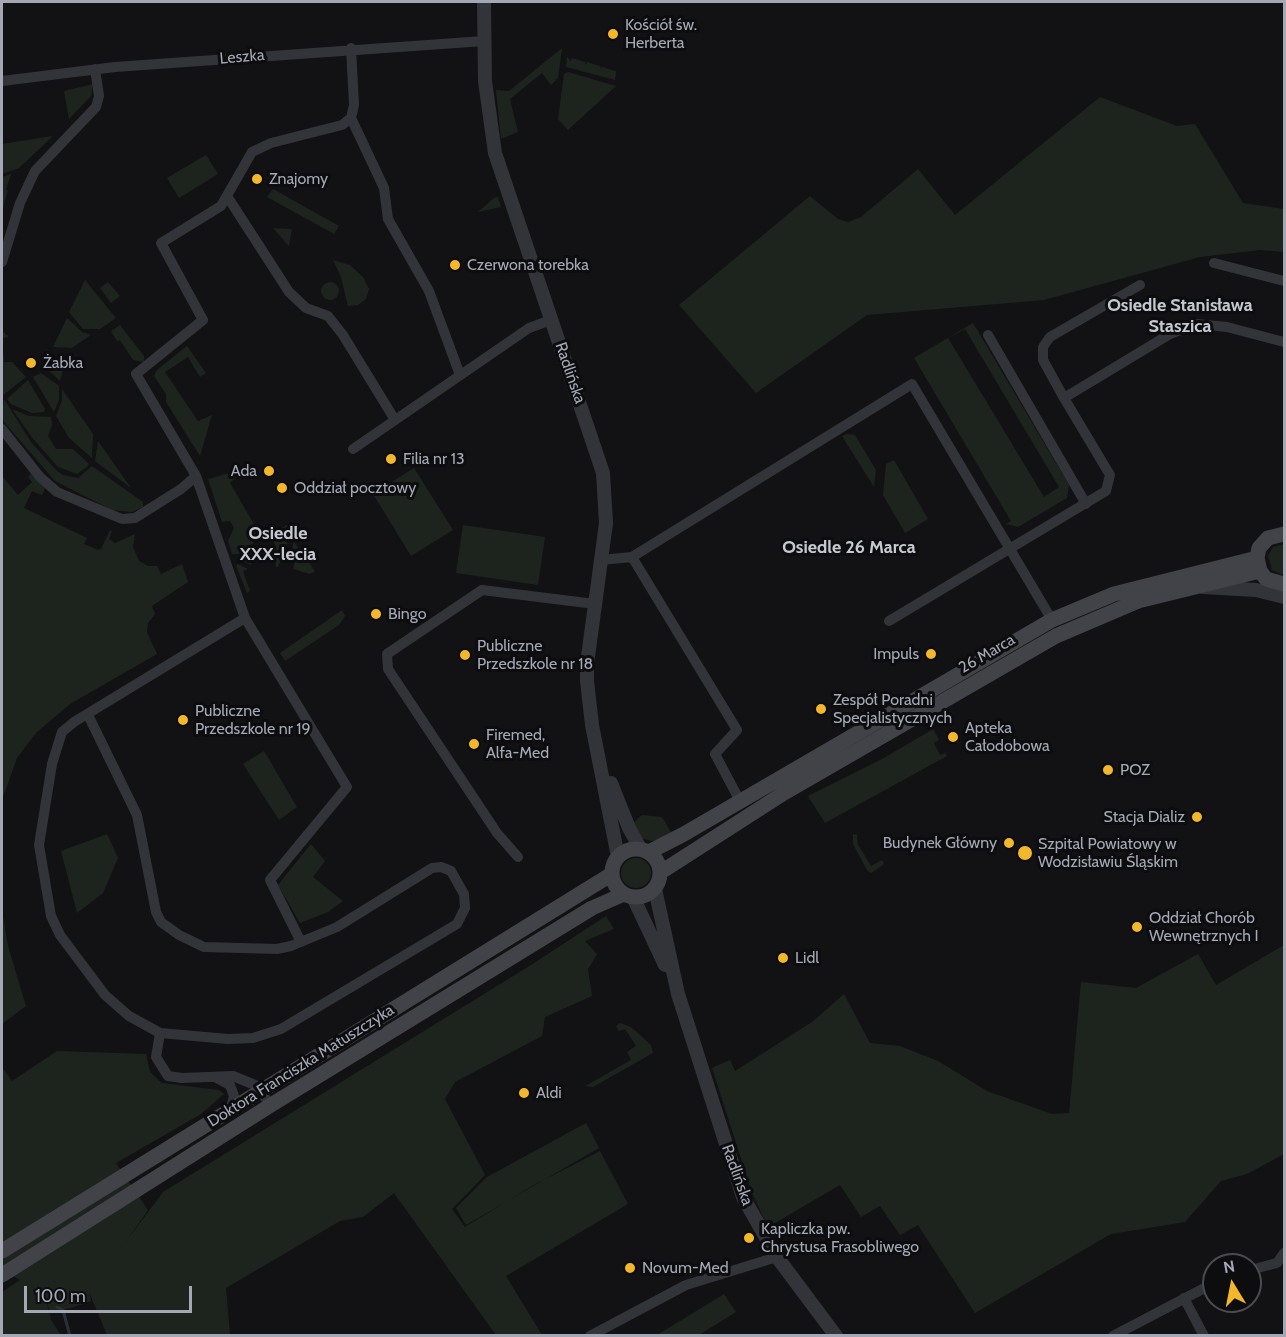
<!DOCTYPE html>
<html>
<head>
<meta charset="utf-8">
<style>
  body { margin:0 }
  #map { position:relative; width:1286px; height:1337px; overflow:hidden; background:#121214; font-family:Cabin,sans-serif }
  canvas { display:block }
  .frame { position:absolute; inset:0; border:3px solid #a4a8b5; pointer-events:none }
  .north { position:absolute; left:1202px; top:1253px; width:60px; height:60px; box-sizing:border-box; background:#0d0d0f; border:2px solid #494b51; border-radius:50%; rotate:350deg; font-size:16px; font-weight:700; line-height:24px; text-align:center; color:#a4a8b5 }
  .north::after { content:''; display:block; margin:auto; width:21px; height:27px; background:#f3b72c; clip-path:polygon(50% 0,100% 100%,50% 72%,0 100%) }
  .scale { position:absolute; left:24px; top:1286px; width:168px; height:27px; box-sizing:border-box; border:3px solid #a4a8b5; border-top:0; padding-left:8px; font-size:18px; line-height:21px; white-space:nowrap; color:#a4a8b5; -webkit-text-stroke:4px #0d0d0f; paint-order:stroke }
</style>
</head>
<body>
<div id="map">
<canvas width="1286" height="1337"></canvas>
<div class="frame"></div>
<div class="north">N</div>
<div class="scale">100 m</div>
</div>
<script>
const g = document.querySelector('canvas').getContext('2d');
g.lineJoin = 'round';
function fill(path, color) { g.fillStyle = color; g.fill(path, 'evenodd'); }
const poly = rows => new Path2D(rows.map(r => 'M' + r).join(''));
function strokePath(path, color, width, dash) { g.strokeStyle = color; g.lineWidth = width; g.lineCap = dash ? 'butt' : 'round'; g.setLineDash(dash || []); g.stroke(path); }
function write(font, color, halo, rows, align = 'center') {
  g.font = font + ' Cabin,sans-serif'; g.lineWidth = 6; g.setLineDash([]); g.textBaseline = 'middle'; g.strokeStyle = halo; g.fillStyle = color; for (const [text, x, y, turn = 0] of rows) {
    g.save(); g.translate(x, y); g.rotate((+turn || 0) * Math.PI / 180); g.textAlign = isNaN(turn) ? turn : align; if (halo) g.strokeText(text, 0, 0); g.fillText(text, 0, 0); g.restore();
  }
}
fill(poly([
  [562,48,558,78,551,85,542,73,510,99,518,132,501,139,496,90,509,91],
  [567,57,571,61,572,58,585,62,586,65,587,62,600,66,601,69,602,67,616,71,615,80,566,67],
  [568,72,616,86,568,130,558,119,564,74],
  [93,84,91,96,69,119,64,91],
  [1100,97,1177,126,1195,124,1243,203,1284,209,1284,252,1260,250,1200,257,1044,300,867,315,756,393,679,305,810,196,838,219,848,222,861,217,918,169,955,215],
  [53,136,19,168,2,174,2,144],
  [206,155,218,174,179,198,167,178],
  [11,174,6,190,8,190,3,207,2,177],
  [273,189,339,226,334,234,267,197],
  [498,197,501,207,478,212,494,198],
  [273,228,292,229,289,246],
  [333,260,350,265,363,277,369,289,366,299,358,305,348,306,341,277],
  [85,280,116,318,100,329,83,329,69,312],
  '321 291a9 9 0 1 1 18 0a9 9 0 1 1-18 0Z',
  [108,282,120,296,111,303,100,288],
  [67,318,82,332,91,335,72,348,53,347],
  [973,323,1069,485,1067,498,1018,527,1006,524,1011,521,914,358],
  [965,329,1059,487,1044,497,948,338],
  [120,325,144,356,144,362,133,360,120,340,117,341,111,331],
  [2,331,9,337,2,338,4,362,12,362,26,377,2,396],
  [187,346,206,373,200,377,188,357,165,372,198,421,212,415,200,456,166,402,166,394,154,376,157,370],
  [70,355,63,370,60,381,47,369],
  [41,373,59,386,59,400,54,412,33,377],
  [28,380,45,409,44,412,32,413,11,404,7,399],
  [62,389,93,434,92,458,69,438,56,416,62,400],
  [4,399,31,442,56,470,63,475,78,478,92,466,143,502,143,507,132,512,112,510,55,481,4,422,2,416],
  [12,409,29,416,51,417,52,425,48,436,56,449,73,449,89,464,87,467,77,474,58,467,34,440],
  [846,434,855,435,876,470,874,487,842,436],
  [98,441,131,488,95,461],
  [894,460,928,519,905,533,883,495,886,464],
  [414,468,453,530,411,556,373,494],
  [237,471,239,475,230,483,258,531,258,536,256,541,238,554,232,554,228,541,234,528,230,521,222,522,208,479],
  [31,474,45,488,42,495,32,491,24,508,87,538,84,544,98,550,101,549,110,530,112,531,109,539,115,543,135,534,133,547,139,561,148,566,157,566,161,574,182,564,188,582,152,606,155,614,148,623,147,632,157,654,70,704,36,733,17,758,2,800,2,476,18,495,32,482,28,477],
  [287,525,288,541,278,567,276,567,275,558,251,557,251,565,239,560,260,546,268,551,276,547,270,535],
  [463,525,545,537,538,585,456,573],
  [294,542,315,571,310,574,293,569,295,561,289,558],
  [1284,544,1284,574,1281,574,1272,570,1268,556,1273,547],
  [238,564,248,569,243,571,250,591,247,593,236,566],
  [342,610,345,616,339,625,285,661,280,653],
  [933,729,939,740,934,743,940,755,945,753,947,756,825,823,808,796,884,758],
  [264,751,297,807,279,820,243,764],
  [642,815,662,817,672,834,663,840,651,841,639,837,632,824],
  [107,834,118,858,103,893,77,913,61,851],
  [853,834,857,835,858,845,871,866,882,860,884,864,871,873,867,870,853,844],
  [311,844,325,861,313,877,343,901,328,912,300,923,278,885],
  '621 873a15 15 0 1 1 30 0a15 15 0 1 1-30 0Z',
  [2,910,8,946,26,1006,2,1024],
  [606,916,614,929,585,941,597,954,588,969,592,996,545,1017,542,1036,455,1082,445,1099,485,1175,452,1209,465,1227,532,1186,600,1151,628,1204,506,1276,542,1335,496,1335,394,1193,363,1217,340,1221,226,1288,230,1335,107,1335,89,1292,91,1301,71,1308,50,1312,46,1299,51,1320,61,1335,2,1335,2,1292,20,1280,2,1270,2,1067,12,1081,57,1051,146,1054,150,1072,162,1083,219,1090,224,1094,201,1114,116,1163,148,1210,125,1243,163,1192,531,965],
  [1284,945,1284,1154,1247,1174,1221,1181,1185,1222,1111,1234,975,1313,918,1225,900,1235,880,1206,861,1217,840,1185,768,1227,752,1193,712,1068,730,1060,735,1071,812,1022,844,994,870,1043,900,1046,938,1061,987,1091,1052,1114,1069,1113,1081,982,1136,988,1198,954,1216,985],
  [620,1023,631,1027,651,1045,653,1053,593,1087,585,1086,631,1060,627,1052,636,1046,625,1029,619,1031,616,1026],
  [586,1123,599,1148,466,1225,456,1208,487,1177],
  [724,1294,736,1312,699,1335,657,1335]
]), '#1d241e');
strokePath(poly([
  [57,1307,63,1310,70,1336]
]), '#293038', 3);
strokePath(poly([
  [2,81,115,67,484,41],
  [351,118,384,188,388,219,429,291,460,375],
  [227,196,289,292,306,308,328,316,343,335,395,420],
  [2,262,20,203,35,171,96,107,99,96,95,69],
  [1214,263,1284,281],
  [988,335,1086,504],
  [1064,398,1043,360,1043,347,1050,337,1140,285],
  [2,429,40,477,57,492,122,519,135,518,181,489,196,476,136,374,203,320,161,243,221,206,252,152,271,143,342,125,351,118,354,105,351,48],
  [353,449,529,328,551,320],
  [196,476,245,618,347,787,270,880,301,942],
  [632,557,737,730,715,754,740,801],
  [601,560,632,557,912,384,1052,620],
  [889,621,1106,491,1110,475,1064,398,1170,334,1196,324,1227,327,1284,342],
  [88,715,137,815,156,912,161,922,179,935,204,947,277,949,291,946,337,927,432,868,441,867,451,871,464,894,465,908,457,924,281,1029,253,1038,228,1039,160,1033,129,1016,105,995,60,935,51,916,39,845,52,764,62,732,74,722,245,618],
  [518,857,497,833,388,669,387,654,482,590,595,604],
  [160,1033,156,1057,168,1076,182,1078,233,1076,255,1085,271,1105],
  [217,1078,230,1085,234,1096,231,1108],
  [1250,1270,1277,1263,1284,1253],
  [1184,1298,1204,1336],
  [590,1336,686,1285,777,1257],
  [1113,1336,1214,1283]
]), '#333439', 10);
strokePath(poly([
  [484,2,485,81,495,153,603,473,606,523,587,664,587,681,592,725,618,857],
  [1203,587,1256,590,1284,597],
  [611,783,629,828,640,848],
  [655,889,678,994,743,1197,777,1257,836,1336],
  [633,897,665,965]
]), '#333439', 14);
strokePath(poly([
  [1284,534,1268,538,1259,548,1257,558,1260,571,1266,579,1284,584],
  '612 873a24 24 0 1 1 48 0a24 24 0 1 1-48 0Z',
  [649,852,684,834,1052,620,1114,594,1257,558],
  [661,872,784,793,1056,636,1138,601,1260,571],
  [2,1251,612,874],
  [2,1275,271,1105,592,908,624,894]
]), '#414349', 15);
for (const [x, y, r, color] of [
  [613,34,6,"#f3b72c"],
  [257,179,6,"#f3b72c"],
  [455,265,6,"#f3b72c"],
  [31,363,6,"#f3b72c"],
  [391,459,6,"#f3b72c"],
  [269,471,6,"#f3b72c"],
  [282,488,6,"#f3b72c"],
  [376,614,6,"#f3b72c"],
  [931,654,6,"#f3b72c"],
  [465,655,6,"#f3b72c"],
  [821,709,6,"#f3b72c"],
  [183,720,6,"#f3b72c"],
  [953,737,6,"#f3b72c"],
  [474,744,6,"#f3b72c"],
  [1108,770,6,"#f3b72c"],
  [1197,817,6,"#f3b72c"],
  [1009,843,6,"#f3b72c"],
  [1025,853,8,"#f3b72c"],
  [1137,927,6,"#f3b72c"],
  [783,958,6,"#f3b72c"],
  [524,1093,6,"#f3b72c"],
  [749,1238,6,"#f3b72c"],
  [630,1268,6,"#f3b72c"]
]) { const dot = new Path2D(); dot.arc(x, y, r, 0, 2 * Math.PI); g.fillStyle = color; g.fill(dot); strokePath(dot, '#0d0d0f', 2); }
write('16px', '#a4a8b5', '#0d0d0f', [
  ["Kościół św.",625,25],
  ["Herberta",625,43],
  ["Znajomy",269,179],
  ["Czerwona torebka",467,265],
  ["Żabka",43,363],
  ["Filia nr 13",403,459],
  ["Ada",257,471,"right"],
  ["Oddział pocztowy",294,488],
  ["Bingo",388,614],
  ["Publiczne",477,646],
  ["Przedszkole nr 18",477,664],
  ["Impuls",919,654,"right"],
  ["Zespół Poradni",833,700],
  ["Specjalistycznych",833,718],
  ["Publiczne",195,711],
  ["Przedszkole nr 19",195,729],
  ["Apteka",965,728],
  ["Całodobowa",965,746],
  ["Firemed,",486,735],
  ["Alfa-Med",486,753],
  ["POZ",1120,770],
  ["Stacja Dializ",1185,817,"right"],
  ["Budynek Główny",997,843,"right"],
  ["Szpital Powiatowy w",1038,844],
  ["Wodzisławiu Śląskim",1038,862],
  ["Oddział Chorób",1149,918],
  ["Wewnętrznych I",1149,936],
  ["Lidl",795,958],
  ["Aldi",536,1093],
  ["Kapliczka pw.",761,1229],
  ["Chrystusa Frasobliwego",761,1247],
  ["Novum-Med",642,1268]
], 'left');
write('16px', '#a4a8b5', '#0d0d0f', [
  ["Leszka",242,57,-5],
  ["Radlińska",570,373,71],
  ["26 Marca",987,654,-30],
  ["Doktora Franciszka Matuszczyka",301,1066,-32],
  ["Radlińska",737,1175,70]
]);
write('bold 18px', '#c5c7d1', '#0d0d0f', [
  ["Osiedle Stanisława",1180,306],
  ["Staszica",1180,327],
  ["Osiedle",278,534],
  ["XXX-lecia",278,555],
  ["Osiedle 26 Marca",849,548]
]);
</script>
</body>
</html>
